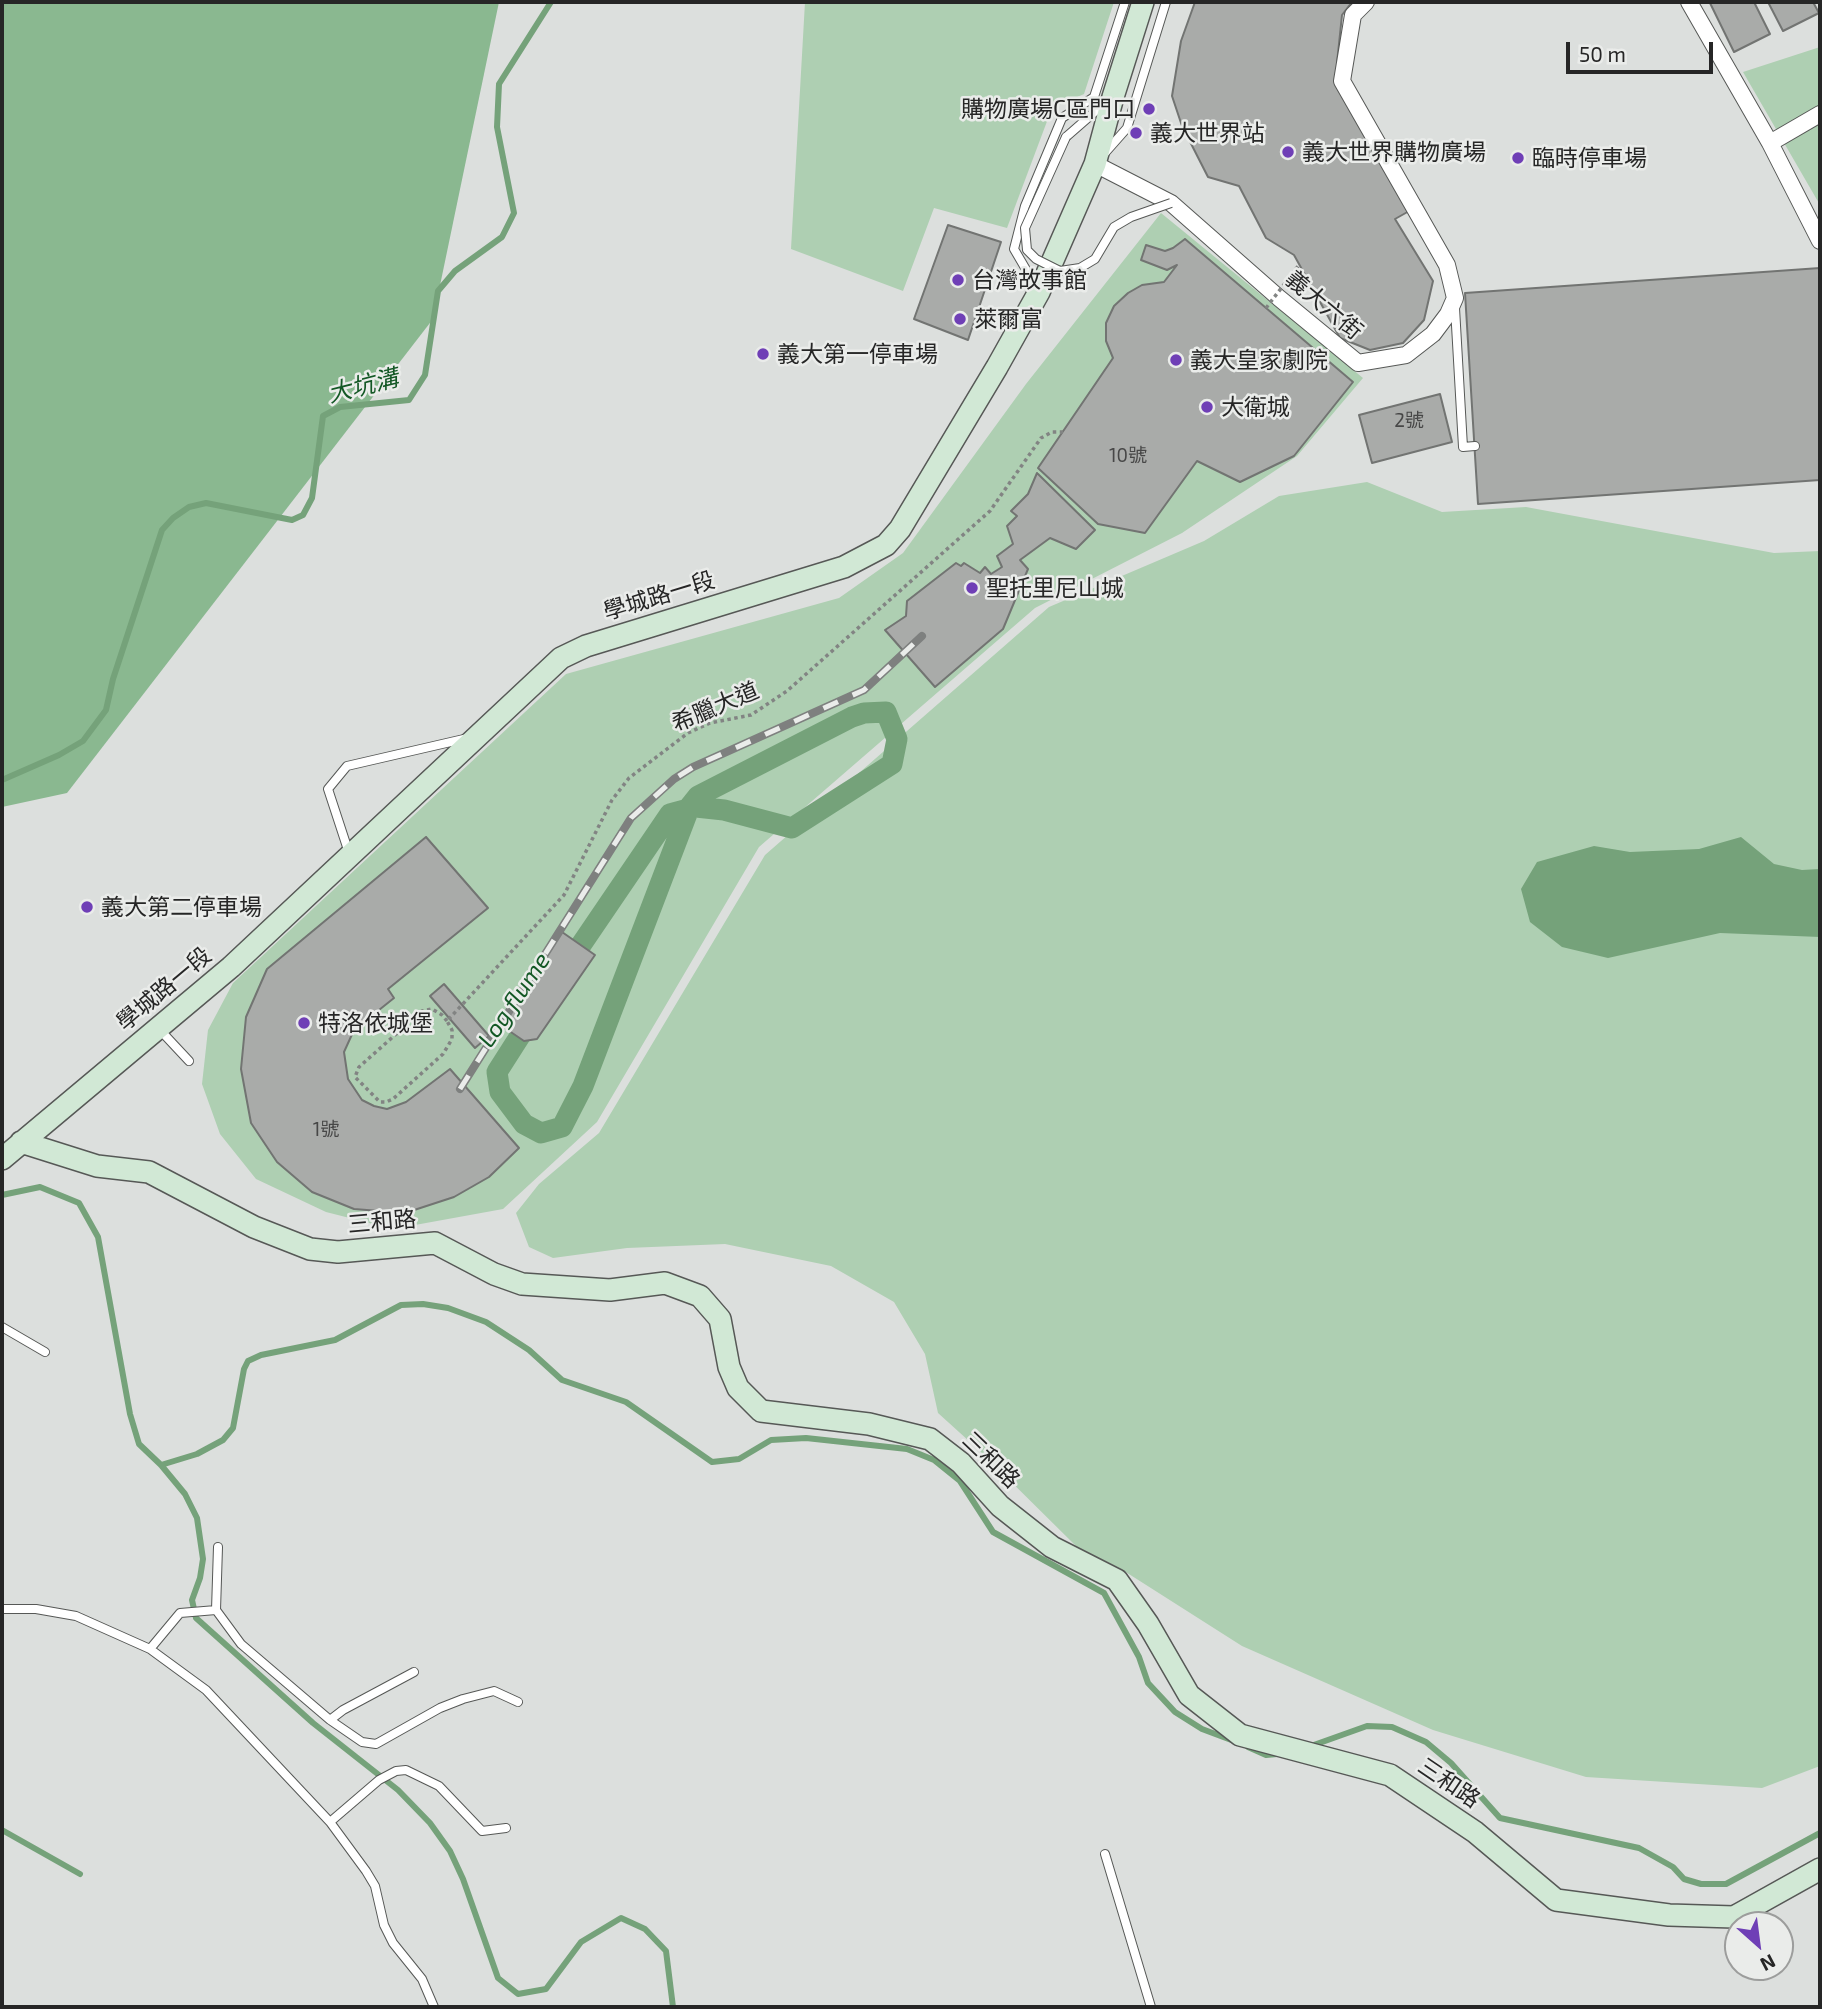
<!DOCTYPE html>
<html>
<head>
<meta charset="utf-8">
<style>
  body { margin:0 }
  #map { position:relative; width:1822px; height:2009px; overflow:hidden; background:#dcdfdd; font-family:"Exo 2",sans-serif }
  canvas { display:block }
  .frame { position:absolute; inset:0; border:4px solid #262626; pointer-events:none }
  .north { position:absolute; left:1724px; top:1911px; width:70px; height:70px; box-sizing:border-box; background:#eaecea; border:2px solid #9c9d9c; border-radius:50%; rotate:152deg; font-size:19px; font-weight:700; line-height:28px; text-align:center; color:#262626 }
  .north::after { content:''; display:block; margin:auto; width:24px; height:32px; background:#6f3fb6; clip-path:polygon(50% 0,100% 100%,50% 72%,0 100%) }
  .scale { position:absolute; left:1566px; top:42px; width:147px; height:32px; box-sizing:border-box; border:4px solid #262626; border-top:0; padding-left:9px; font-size:21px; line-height:24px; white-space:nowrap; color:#262626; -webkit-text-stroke:5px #eaecea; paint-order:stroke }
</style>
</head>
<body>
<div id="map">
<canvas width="1822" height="2009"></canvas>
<div class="frame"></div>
<div class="north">N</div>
<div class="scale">50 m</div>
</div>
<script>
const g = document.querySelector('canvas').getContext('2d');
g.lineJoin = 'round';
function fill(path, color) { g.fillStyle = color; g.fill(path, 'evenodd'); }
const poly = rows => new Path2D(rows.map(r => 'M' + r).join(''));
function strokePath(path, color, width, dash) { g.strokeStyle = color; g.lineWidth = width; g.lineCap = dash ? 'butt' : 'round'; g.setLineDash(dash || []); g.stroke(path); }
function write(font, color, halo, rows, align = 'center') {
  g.font = font + ' "Exo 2","Noto Sans TC",sans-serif'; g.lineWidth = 5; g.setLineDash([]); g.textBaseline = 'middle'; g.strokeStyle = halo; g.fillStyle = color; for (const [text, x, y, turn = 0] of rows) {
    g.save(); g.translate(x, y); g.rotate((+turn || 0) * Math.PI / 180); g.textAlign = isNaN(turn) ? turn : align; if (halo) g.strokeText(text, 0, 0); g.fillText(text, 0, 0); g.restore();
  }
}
fill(poly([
  [805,2,1114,2,1084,94,1052,108,1007,228,934,208,903,291,791,249],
  [1820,47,1820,205,1743,72],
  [1161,213,1363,378,1297,456,1182,533,1035,608,759,847,597,1122,503,1209,393,1229,326,1212,256,1179,220,1134,202,1084,208,1030,233,983,566,674,839,598,903,553,1026,384],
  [1367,482,1442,512,1526,507,1774,553,1820,551,1820,1766,1762,1788,1586,1777,1433,1730,1242,1646,1121,1569,1077,1547,980,1451,938,1413,925,1354,894,1302,831,1266,725,1244,627,1248,553,1258,529,1247,516,1213,539,1184,599,1133,765,855,1049,607,1204,541,1279,496]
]), '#aecfb2');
fill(poly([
  [2,2,499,2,433,319,67,793,2,807]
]), '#8ab890');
fill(poly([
  [1741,837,1774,864,1802,870,1820,869,1820,937,1720,933,1608,958,1562,947,1530,922,1521,889,1537,862,1594,846,1630,852,1699,849]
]), '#75a27a');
strokePath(poly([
  [2,780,59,755,83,741,106,710,113,679,162,530,173,518,189,507,206,503,292,520,303,515,312,498,323,416,340,407,409,400,425,375,438,291,455,271,502,237,514,213,497,127,499,84,551,2],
  [2,1195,40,1187,79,1203,98,1237,130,1414,139,1444,161,1465,185,1494,197,1518,203,1559,200,1578,192,1600,196,1618,313,1723,398,1790,430,1823,450,1851,463,1879,498,1978,518,1994,546,1989,581,1942,621,1918,645,1929,666,1951,673,2007],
  [161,1465,197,1454,223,1440,233,1428,244,1369,248,1361,261,1355,335,1340,401,1305,423,1304,448,1308,486,1322,529,1350,562,1380,626,1402,712,1462,739,1459,771,1440,806,1438,907,1449,934,1460,960,1481,993,1532,1104,1593,1139,1657,1148,1683,1175,1712,1202,1729,1234,1741],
  [1311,1746,1367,1726,1392,1727,1426,1742,1451,1763,1500,1818,1639,1848,1673,1867,1684,1879,1701,1884,1726,1884,1820,1833],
  [1248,1747,1266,1755,1277,1754],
  [2,1830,80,1874]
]), '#75a27a', 6);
strokePath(poly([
  [566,967,670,814,696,807],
  [534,1014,497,1072,500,1092,524,1124,541,1133,562,1127,583,1086,690,806,698,796,852,717,864,713,886,712,897,739,892,764,792,828,724,810,696,807]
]), '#75a27a', 21);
const building = poly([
  [1195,2,1352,2,1342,15,1337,63,1411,210,1395,219,1433,281,1424,320,1403,343,1370,350,1340,338,1294,255,1266,238,1239,186,1208,177,1182,126,1172,96,1181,41,1195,2],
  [1712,2,1754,2,1770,34,1734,52,1710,3,1712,2],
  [1768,2,1813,2,1819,13,1783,31,1768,2],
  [948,225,1001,242,968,340,914,319,948,225],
  [1185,239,1353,382,1294,456,1240,482,1197,461,1145,533,1098,524,1038,468,1113,358,1106,341,1106,323,1114,306,1128,293,1142,285,1164,282,1177,265,1167,270,1141,260,1146,245,1165,251,1173,248,1185,239],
  [1820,268,1820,480,1478,504,1465,293,1820,268],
  [1440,394,1452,442,1372,463,1359,415,1440,394],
  [1037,473,1095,530,1076,549,1050,538,1020,560,1028,569,1003,629,935,687,885,630,906,616,907,601,956,563,961,566,964,563,980,573,985,567,991,574,1002,567,997,556,1013,544,1007,526,1017,516,1011,511,1028,494,1037,473],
  [426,837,488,908,388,989,394,998,354,1030,344,1052,348,1079,362,1100,374,1106,387,1109,406,1102,450,1069,519,1148,489,1177,454,1197,405,1213,354,1209,312,1192,277,1162,251,1123,241,1069,246,1017,267,969,426,837],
  [562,932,595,955,537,1039,524,1041,499,1024,562,932],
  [444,984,489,1036,475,1048,430,996,444,984]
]);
fill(building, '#a9aba9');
strokePath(building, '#727472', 2);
const lane = poly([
  [1066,137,1105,103],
  [1104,154,1127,128,1166,2],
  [1038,290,1014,249,1025,206,1062,118,1094,97,1125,2],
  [1455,308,1463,447,1475,446],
  [349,853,328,789,347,766,468,738],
  [160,1030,189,1061],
  [2,1327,45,1352],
  [2,1609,36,1609,76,1616,150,1649,206,1690,330,1822,366,1871,375,1886,384,1925,393,1943,422,1979,434,2007],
  [216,1610,218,1547],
  [150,1649,180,1613,216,1610,241,1644,330,1720,362,1742,376,1744,440,1708,463,1699,494,1691,518,1702],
  [330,1720,343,1710,414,1672],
  [330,1822,379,1780,396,1771,406,1770,439,1786,482,1831,506,1828],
  [1105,1854,1151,2007]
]);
const street = poly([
  [1689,2,1770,143,1820,241],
  [1770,143,1820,114],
  [1095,164,1171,203,1279,298,1358,363,1406,355,1433,334,1448,314,1455,298,1447,265,1342,81,1353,15,1366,2]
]);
const secondary = poly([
  [21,1142,97,1166,149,1172,254,1227,310,1249,338,1252,435,1243,494,1274,522,1284,610,1290,665,1283,700,1296,720,1319,729,1367,738,1388,761,1411,869,1424,930,1439,961,1463,1000,1506,1052,1547,1117,1580,1148,1624,1189,1695,1240,1735,1390,1775,1475,1832,1556,1900,1669,1915,1734,1917,1820,1869],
  [2,1159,231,967,561,658,586,646,844,567,886,545,900,529,997,367,1039,292,1095,164,1113,97,1143,2]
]);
strokePath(lane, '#565856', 10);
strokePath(street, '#565856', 18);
strokePath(secondary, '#565856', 24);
strokePath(poly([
  [1293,272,1304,295],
  [447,1021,442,1015,432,1009,422,1011,359,1067,355,1077,380,1102,386,1102,393,1099,443,1054,452,1039,452,1030,447,1021,564,895,612,800,629,778,688,733,710,723,751,715,787,691,990,511,1041,438,1052,432,1063,432]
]), '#828483', 3.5, [3.5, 3.5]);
strokePath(lane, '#fff', 8);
strokePath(street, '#fff', 16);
strokePath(secondary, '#d1e8d5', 21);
const rail = poly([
  [460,1089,631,818,674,779,693,767,864,690,922,636]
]);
strokePath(rail, '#7e807f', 8);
strokePath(rail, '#eaecea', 5, [16]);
const laneBridge = poly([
  [1066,137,1025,228,1027,250,1036,259,1060,271,1080,268,1095,259,1114,227,1131,217,1171,203]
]);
strokePath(laneBridge, '#565856', 10, []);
strokePath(poly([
  [1266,308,1299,265]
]), '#828483', 3.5, [3.5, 3.5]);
strokePath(laneBridge, '#fff', 8);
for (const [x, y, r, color] of [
  [1149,109,7,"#6f3fb6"],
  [1136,133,7,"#6f3fb6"],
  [1288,152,7,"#6f3fb6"],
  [1518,158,7,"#6f3fb6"],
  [958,280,7,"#6f3fb6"],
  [960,319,7,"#6f3fb6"],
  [763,354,7,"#6f3fb6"],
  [1176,360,7,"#6f3fb6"],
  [1207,407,7,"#6f3fb6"],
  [972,588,7,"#6f3fb6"],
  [87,907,7,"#6f3fb6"],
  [304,1023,7,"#6f3fb6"]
]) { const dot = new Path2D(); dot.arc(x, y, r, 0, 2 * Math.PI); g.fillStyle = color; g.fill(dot); strokePath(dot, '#eaecea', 2.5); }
write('19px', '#474747', null, [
  ["2號",1409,421],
  ["10號",1128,456],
  ["1號",326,1130]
]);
write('23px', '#262626', '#eaecea', [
  ["購物廣場C區門口",1135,109,"right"],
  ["義大世界站",1150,133],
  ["義大世界購物廣場",1302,152],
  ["臨時停車場",1532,158],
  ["台灣故事館",972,280],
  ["萊爾富",974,319],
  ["義大第一停車場",777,354],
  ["義大皇家劇院",1190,360],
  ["大衛城",1221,407],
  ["聖托里尼山城",986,588],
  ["義大第二停車場",101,907],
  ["特洛依城堡",318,1023]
], 'left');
write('23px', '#262626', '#eaecea', [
  ["義大六街",1324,305,40],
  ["學城路一段",659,596,-17],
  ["希臘大道",715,707,-23],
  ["學城路一段",164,989,-40],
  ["三和路",382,1222,-5],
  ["三和路",991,1460,44],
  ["三和路",1449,1783,34]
]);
write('italic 24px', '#135825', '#eaecea', [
  ["大坑溝",363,386,-14],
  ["Log flume",514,1000,-56]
]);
</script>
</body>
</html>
